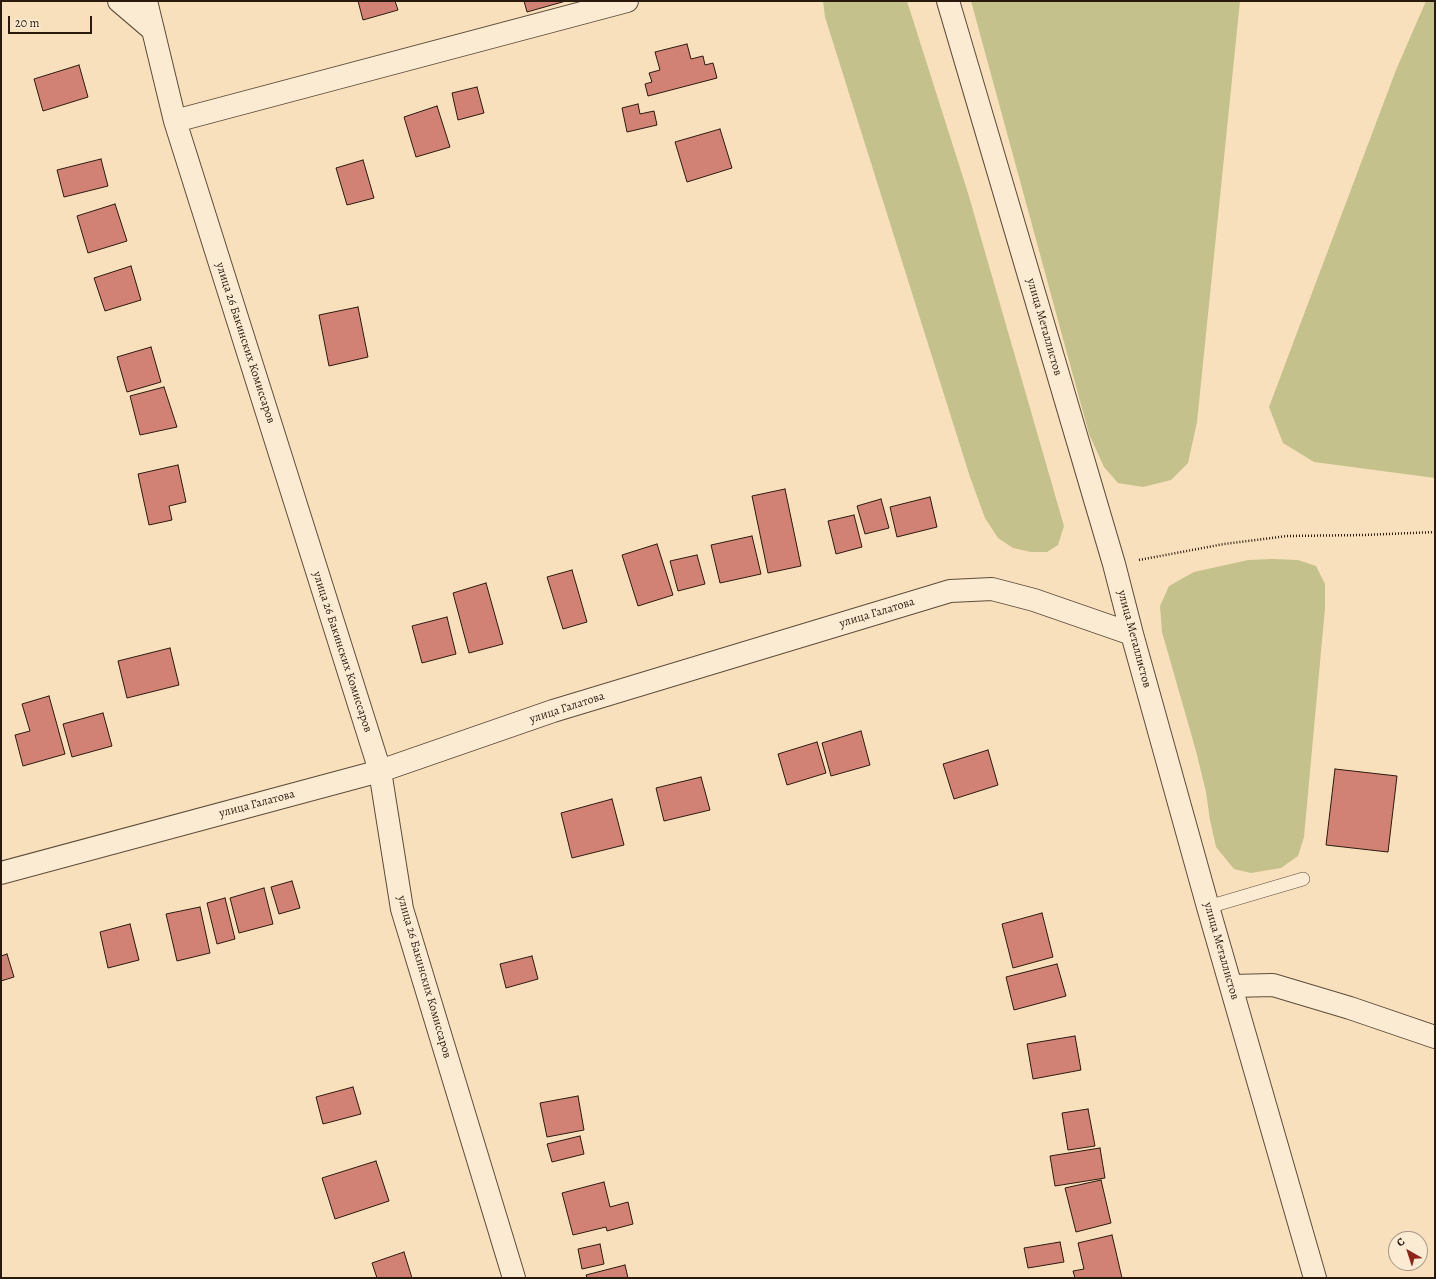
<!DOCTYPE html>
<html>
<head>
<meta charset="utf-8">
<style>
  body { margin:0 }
  #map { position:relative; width:1436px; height:1279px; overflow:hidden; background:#f9e0bc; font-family:Alegreya,serif }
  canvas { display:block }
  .frame { position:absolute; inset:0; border:2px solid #2a1a0e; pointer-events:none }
  .north { position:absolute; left:1388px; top:1231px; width:40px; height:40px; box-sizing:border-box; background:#fbebd3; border:1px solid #a79784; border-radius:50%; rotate:321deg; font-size:11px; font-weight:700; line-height:16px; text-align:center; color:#2a1a0e }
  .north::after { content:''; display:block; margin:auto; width:14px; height:18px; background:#8f2418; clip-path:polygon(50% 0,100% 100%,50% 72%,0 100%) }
  .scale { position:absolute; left:8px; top:16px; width:84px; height:18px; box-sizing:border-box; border:2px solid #2a1a0e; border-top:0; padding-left:5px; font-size:12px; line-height:14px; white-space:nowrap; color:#2a1a0e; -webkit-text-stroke:3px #fbebd3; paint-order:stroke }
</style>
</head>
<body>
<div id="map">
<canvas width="1436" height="1279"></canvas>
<div class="frame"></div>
<div class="north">С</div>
<div class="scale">20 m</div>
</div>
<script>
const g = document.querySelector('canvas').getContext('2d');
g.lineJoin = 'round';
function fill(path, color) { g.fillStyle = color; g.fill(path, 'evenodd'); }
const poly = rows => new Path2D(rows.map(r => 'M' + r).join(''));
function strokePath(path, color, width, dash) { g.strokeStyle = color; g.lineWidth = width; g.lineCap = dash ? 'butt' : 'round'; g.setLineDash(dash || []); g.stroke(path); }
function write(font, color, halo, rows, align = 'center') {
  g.font = font + ' Alegreya,serif'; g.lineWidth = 4; g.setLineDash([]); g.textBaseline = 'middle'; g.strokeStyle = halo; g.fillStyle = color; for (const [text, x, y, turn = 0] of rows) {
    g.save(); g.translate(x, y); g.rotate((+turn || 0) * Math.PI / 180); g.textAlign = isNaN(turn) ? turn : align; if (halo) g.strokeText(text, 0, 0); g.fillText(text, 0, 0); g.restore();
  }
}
fill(poly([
  [823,1,907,1,968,193,1064,526,1058,545,1047,552,1031,552,1013,548,998,538,985,518,970,477,825,17],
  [971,1,1240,1,1197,422,1188,463,1171,480,1143,487,1118,483,1104,467,1089,434],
  [1426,1,1435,1,1435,478,1314,462,1283,443,1269,407,1396,70],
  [1272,559,1298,560,1316,566,1325,584,1325,608,1304,837,1298,856,1281,868,1251,873,1234,869,1216,847,1210,820,1206,792,1196,751,1162,632,1160,606,1169,586,1194,572,1248,560]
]), '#c4c18c');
const building = poly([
  [358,1,395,1,398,10,363,20,358,1],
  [524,1,566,1,527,12,524,1],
  [687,44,691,59,703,56,705,65,713,63,717,78,648,96,645,84,652,82,649,73,660,70,655,52,687,44],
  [79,65,88,97,43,111,34,79,79,65],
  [477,87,484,113,458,120,452,93,477,87],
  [638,104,640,114,654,111,657,125,627,132,622,108,638,104],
  [437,106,450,147,416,157,404,117,437,106],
  [720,129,732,168,687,182,675,142,720,129],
  [101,159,108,186,64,197,57,170,101,159],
  [363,160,374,198,347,205,336,168,363,160],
  [115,204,127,241,88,253,77,216,115,204],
  [131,266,141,300,105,311,94,278,131,266],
  [358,307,368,357,329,366,319,315,358,307],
  [151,347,161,382,127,392,117,357,151,347],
  [164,387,177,427,140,435,130,396,164,387],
  [178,465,186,502,169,506,172,520,149,525,138,474,178,465],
  [785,489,801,566,768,573,752,496,785,489],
  [930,497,937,527,897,537,890,507,930,497],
  [881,499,889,528,865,534,857,506,881,499],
  [854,515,862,547,836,554,828,521,854,515],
  [752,536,761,574,720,583,711,545,752,536],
  [657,544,673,595,638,606,622,555,657,544],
  [697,555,705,584,678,591,670,561,697,555],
  [572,570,587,622,563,629,547,577,572,570],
  [486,583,503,644,469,653,453,593,486,583],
  [447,617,456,654,422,663,412,626,447,617],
  [170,648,179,685,127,698,118,661,170,648],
  [49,696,65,754,23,766,15,735,30,731,22,704,49,696],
  [103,713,112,746,72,757,63,724,103,713],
  [861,731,870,765,831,776,822,743,861,731],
  [817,742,826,773,787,785,778,754,817,742],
  [988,750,998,785,954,799,943,764,988,750],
  [1335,769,1397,776,1388,852,1326,845,1335,769],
  [701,777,710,810,664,821,656,788,701,777],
  [612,799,624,845,572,858,561,813,612,799],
  [292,881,300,908,279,914,271,887,292,881],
  [264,888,273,924,239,933,230,898,264,888],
  [225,898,235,939,217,944,207,903,225,898],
  [200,907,210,953,177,961,166,914,200,907],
  [1042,913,1053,957,1013,968,1002,924,1042,913],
  [130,924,139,960,108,968,100,932,130,924],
  [7,954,14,977,1,981,1,956,7,954],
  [532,956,538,979,506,988,500,964,532,956],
  [1057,964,1066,996,1014,1010,1006,977,1057,964],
  [1075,1036,1081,1070,1033,1079,1027,1044,1075,1036],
  [353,1087,361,1114,323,1124,316,1097,353,1087],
  [578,1096,584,1130,547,1137,540,1103,578,1096],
  [1088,1109,1095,1146,1068,1150,1062,1113,1088,1109],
  [580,1136,584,1154,552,1162,547,1144,580,1136],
  [1100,1148,1105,1178,1055,1186,1050,1156,1100,1148],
  [376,1161,389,1201,335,1219,322,1178,376,1161],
  [1101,1180,1111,1223,1076,1232,1065,1188,1101,1180],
  [604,1182,610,1207,628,1202,633,1224,607,1231,606,1227,573,1235,562,1193,604,1182],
  [1112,1235,1122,1278,1075,1278,1073,1271,1084,1269,1078,1243,1112,1235],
  [1060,1242,1064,1262,1028,1268,1024,1248,1060,1242],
  [600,1244,604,1264,582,1269,578,1249,600,1244],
  [404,1252,412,1278,377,1278,372,1263,404,1252],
  [625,1265,628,1278,587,1278,586,1275,625,1265]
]);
fill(building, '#d28275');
strokePath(building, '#2a1a0e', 1);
const service = poly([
  [1208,907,1303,879]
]);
const minor = poly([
  [119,1,153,30],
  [146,1,175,121,380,771,402,909,514,1278],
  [948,1,1114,564,1132,634,1208,907,1315,1278],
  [175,121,627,1],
  [1,873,380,771,553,711,950,591,992,589,1034,600,1132,634],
  [1231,986,1273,985,1350,1008,1435,1037]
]);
strokePath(service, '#5e4c3a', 14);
strokePath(minor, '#5e4c3a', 24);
strokePath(poly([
  [1139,560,1224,544,1287,536,1365,535,1435,532]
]), '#2a1a0e', 2.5, [1, 2]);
strokePath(service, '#fbebd3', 13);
strokePath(minor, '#fbebd3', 22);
write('12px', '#2a1a0e', '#fbebd3', [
  ["улица Металлистов",1044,327,74],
  ["улица 26 Бакинских Комиссаров",245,343,72],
  ["улица Галатова",877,613,-17],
  ["улица Металлистов",1134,639,75],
  ["улица 26 Бакинских Комиссаров",342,652,72],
  ["улица Галатова",567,708,-18],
  ["улица Галатова",257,804,-15],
  ["улица Металлистов",1221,951,74],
  ["улица 26 Бакинских Комиссаров",424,977,74]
]);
</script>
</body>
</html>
